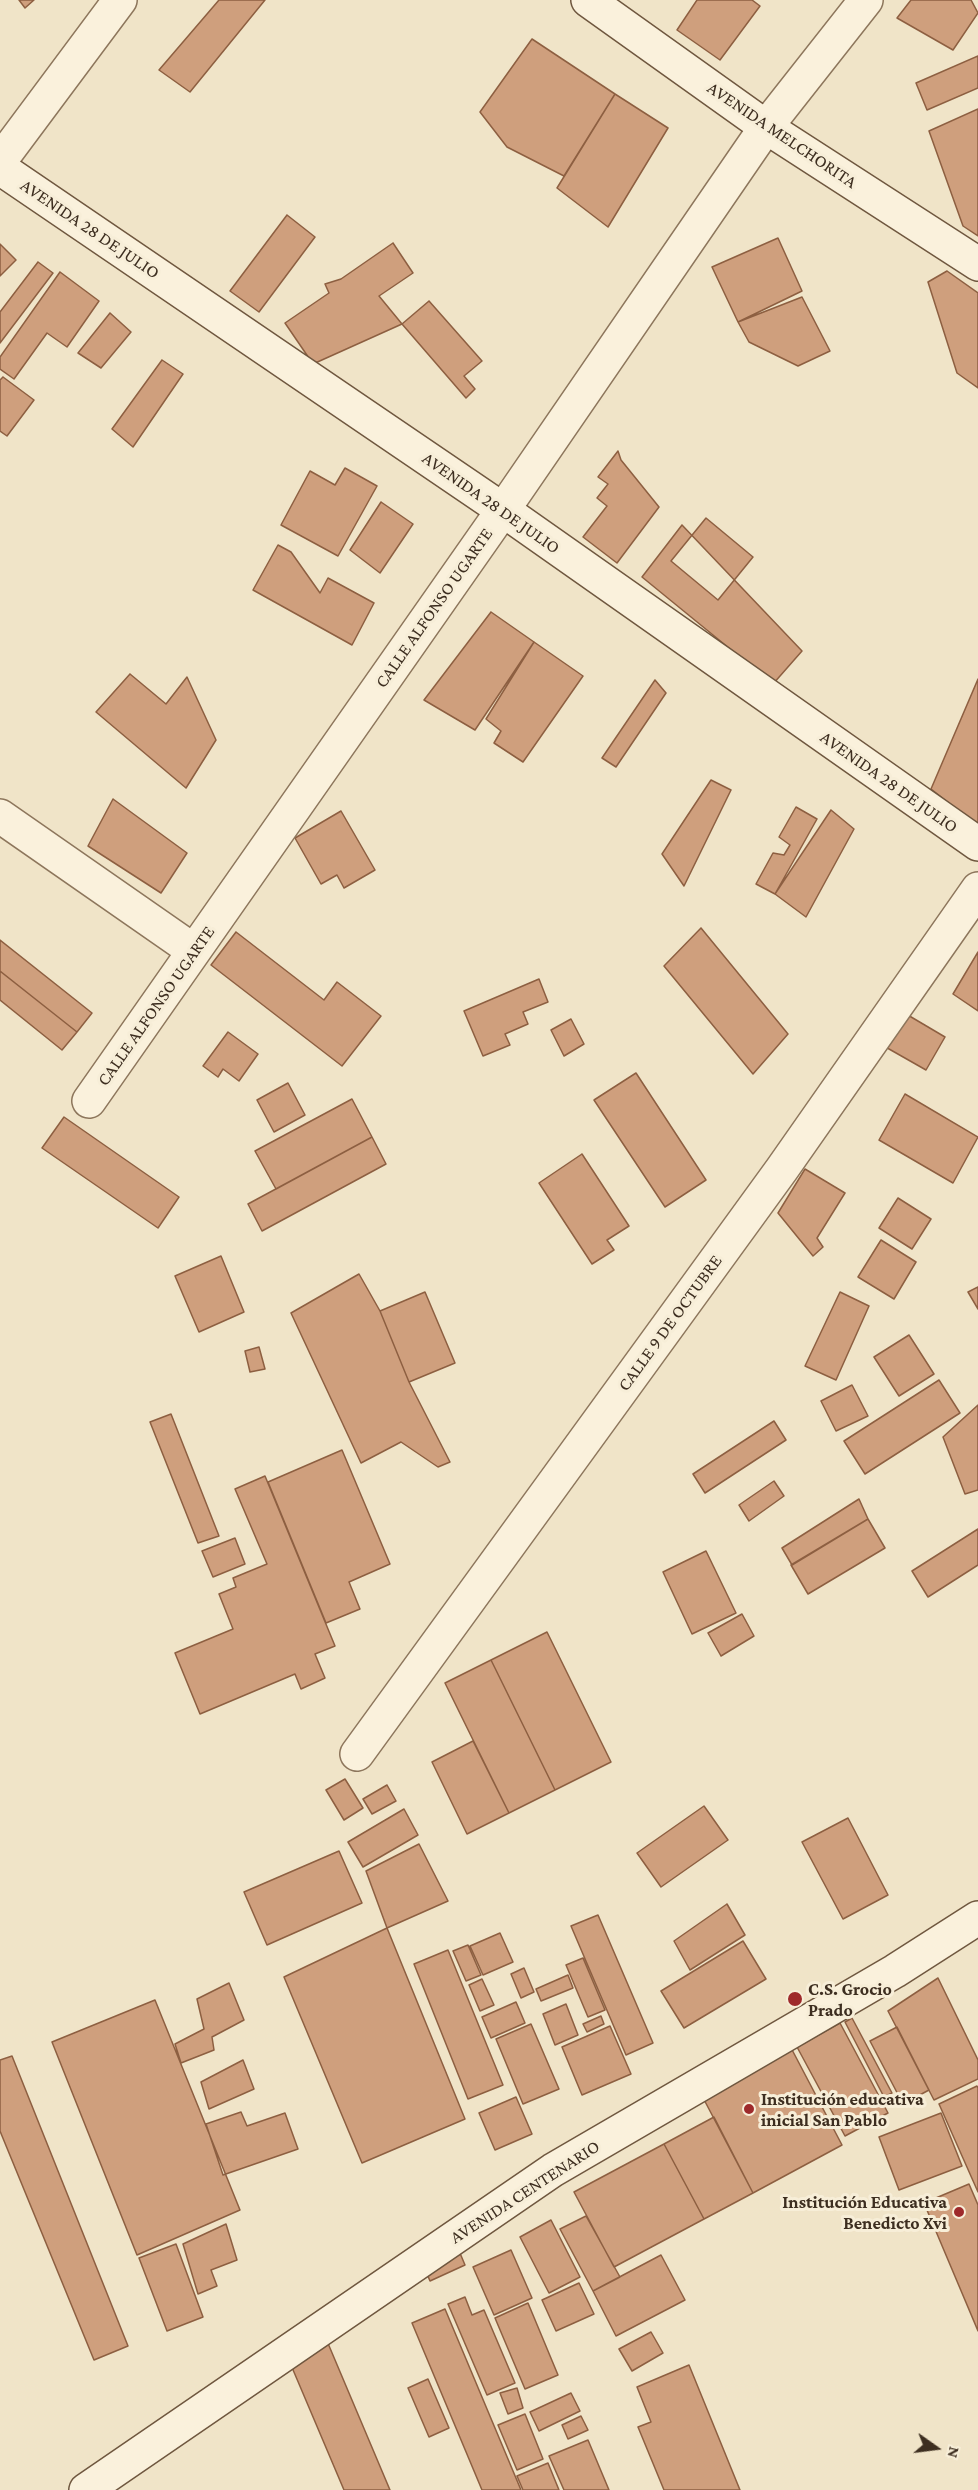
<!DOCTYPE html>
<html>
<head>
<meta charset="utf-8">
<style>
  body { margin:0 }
  #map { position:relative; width:978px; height:2490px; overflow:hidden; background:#f0e4c8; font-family:"Crimson Pro",serif }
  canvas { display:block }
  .north { position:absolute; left:906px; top:2418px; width:60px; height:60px; -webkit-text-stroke:4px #f7eed8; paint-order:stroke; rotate:104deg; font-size:16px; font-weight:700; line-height:24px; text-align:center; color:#3d2e20 }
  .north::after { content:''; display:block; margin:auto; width:21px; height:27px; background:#3d2e20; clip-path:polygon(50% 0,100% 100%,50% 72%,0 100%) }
</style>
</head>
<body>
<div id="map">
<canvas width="978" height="2490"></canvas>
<div class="north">N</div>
</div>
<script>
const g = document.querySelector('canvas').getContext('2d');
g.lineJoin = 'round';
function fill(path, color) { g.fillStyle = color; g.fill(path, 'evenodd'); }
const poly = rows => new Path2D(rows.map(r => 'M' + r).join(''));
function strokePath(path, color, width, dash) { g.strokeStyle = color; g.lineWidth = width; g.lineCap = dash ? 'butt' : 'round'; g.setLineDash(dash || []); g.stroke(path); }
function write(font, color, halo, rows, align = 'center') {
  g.font = font + ' "Crimson Pro",serif'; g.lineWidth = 6; g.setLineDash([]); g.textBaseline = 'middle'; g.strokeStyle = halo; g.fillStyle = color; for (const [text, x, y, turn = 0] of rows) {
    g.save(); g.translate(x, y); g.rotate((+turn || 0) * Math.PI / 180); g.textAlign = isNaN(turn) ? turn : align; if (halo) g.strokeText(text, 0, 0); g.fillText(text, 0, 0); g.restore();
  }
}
const building = poly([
  [19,0,34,0,25,8,19,0],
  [219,0,265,0,190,92,159,70,219,0],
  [697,0,752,0,760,6,720,60,677,30,697,0],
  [911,0,971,0,978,13,953,50,897,18,911,0],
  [532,39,615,94,564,176,507,147,480,112,532,39],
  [978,56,978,88,927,110,916,83,978,56],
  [615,94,668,128,608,227,557,188,615,94],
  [978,109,978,236,963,226,929,131,978,109],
  [287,215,315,237,259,312,230,291,287,215],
  [778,238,802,291,738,322,712,267,778,238],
  [393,243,413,273,379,296,402,324,313,364,285,323,329,293,325,284,341,279,393,243],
  [0,244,16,260,0,276,0,244],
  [38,262,53,273,0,343,0,312,38,262],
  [947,271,978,293,978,388,957,373,928,282,947,271],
  [60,272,99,301,67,347,47,333,14,379,0,369,0,357,60,272],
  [802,297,830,351,798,366,749,342,738,322,802,297],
  [429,301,482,361,464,376,475,389,466,398,402,324,429,301],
  [110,313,131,332,101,368,78,353,110,313],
  [162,360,183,374,133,447,112,429,162,360],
  [3,377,34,400,7,436,0,431,0,380,3,377],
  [618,451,621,460,659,507,617,563,583,537,607,506,597,498,608,484,598,477,618,451],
  [345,468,377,486,338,556,281,525,310,471,335,485,345,468],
  [381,502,413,524,380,573,350,550,381,502],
  [706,518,753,557,718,600,671,561,706,518],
  [682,525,802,651,773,684,642,577,682,525],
  [278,545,291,552,320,593,328,578,374,603,352,645,253,590,278,545],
  [491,612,534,642,475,730,424,700,491,612],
  [534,642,583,676,523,762,494,743,501,731,486,719,534,642],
  [130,674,166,704,187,677,216,740,186,788,96,712,130,674],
  [978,679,978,826,931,789,978,679],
  [655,680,666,693,616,767,602,758,655,680],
  [711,780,731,790,684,886,662,854,711,780],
  [113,799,187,853,161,893,88,846,113,799],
  [796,807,817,819,775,894,756,884,773,853,784,855,790,845,779,837,796,807],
  [831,810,854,829,806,917,775,894,831,810],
  [341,811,375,870,344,888,337,875,321,884,295,838,341,811],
  [701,928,788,1034,753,1074,664,966,701,928],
  [236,932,324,1000,337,982,381,1016,342,1066,211,965,236,932],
  [0,940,92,1013,77,1032,0,971,0,940],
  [978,952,978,1011,953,994,978,952],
  [0,971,77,1032,62,1050,0,1000,0,971],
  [539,979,548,1002,523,1012,528,1024,505,1034,510,1045,483,1056,464,1011,539,979],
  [901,1011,945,1037,926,1070,882,1045,901,1011],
  [571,1019,584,1044,564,1056,551,1030,571,1019],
  [228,1032,258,1054,239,1081,223,1069,218,1077,203,1066,228,1032],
  [636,1073,706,1180,665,1207,594,1100,636,1073],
  [288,1083,305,1115,274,1132,257,1100,288,1083],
  [905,1094,978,1137,953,1183,879,1140,905,1094],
  [352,1099,372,1137,276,1189,255,1151,352,1099],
  [64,1117,179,1197,158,1228,42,1148,64,1117],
  [372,1137,386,1164,262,1231,248,1204,372,1137],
  [582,1154,629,1226,607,1240,614,1250,592,1264,539,1183,582,1154],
  [805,1169,845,1193,817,1238,823,1247,813,1256,778,1213,805,1169],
  [898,1198,931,1219,912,1249,879,1228,898,1198],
  [881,1240,916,1262,894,1299,858,1277,881,1240],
  [221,1256,244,1312,199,1332,175,1276,221,1256],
  [359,1274,380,1311,409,1382,450,1462,438,1467,401,1442,361,1463,291,1313,359,1274],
  [978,1287,978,1309,968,1292,978,1287],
  [425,1292,455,1363,409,1382,380,1311,425,1292],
  [840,1292,869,1306,836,1380,805,1366,840,1292],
  [909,1335,934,1374,899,1396,874,1357,909,1335],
  [259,1347,265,1369,250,1372,245,1351,259,1347],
  [939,1380,960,1413,865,1474,844,1441,939,1380],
  [852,1385,868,1416,836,1431,821,1401,852,1385],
  [978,1405,978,1490,965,1494,943,1437,978,1405],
  [171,1414,219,1536,198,1543,150,1422,171,1414],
  [774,1421,786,1440,705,1493,693,1474,774,1421],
  [342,1450,390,1564,349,1582,360,1609,326,1623,268,1482,342,1450],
  [265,1476,335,1646,315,1654,325,1678,301,1689,295,1674,200,1714,175,1653,233,1629,219,1594,236,1587,233,1578,267,1564,235,1489,265,1476],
  [774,1481,784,1496,749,1521,739,1505,774,1481],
  [859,1499,868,1519,792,1565,782,1548,859,1499],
  [868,1519,885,1548,808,1594,791,1565,868,1519],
  [978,1529,978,1565,928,1597,912,1571,978,1529],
  [235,1538,245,1564,213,1577,202,1551,235,1538],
  [706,1551,736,1613,692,1634,663,1572,706,1551],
  [742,1614,754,1636,721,1656,708,1633,742,1614],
  [547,1632,611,1762,555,1790,491,1660,547,1632],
  [491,1660,555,1790,509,1813,445,1683,491,1660],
  [473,1741,509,1813,467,1834,432,1762,473,1741],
  [345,1779,363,1808,344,1820,326,1790,345,1779],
  [387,1785,396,1801,372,1814,363,1799,387,1785],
  [704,1806,728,1840,661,1887,637,1853,704,1806],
  [404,1809,418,1835,363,1867,348,1842,404,1809],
  [848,1818,888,1895,843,1919,802,1842,848,1818],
  [419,1844,448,1901,387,1928,366,1871,419,1844],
  [339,1851,362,1903,267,1945,244,1892,339,1851],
  [727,1904,745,1935,690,1970,674,1941,727,1904],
  [598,1915,653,2043,626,2055,571,1926,598,1915],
  [387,1928,465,2119,362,2163,284,1977,387,1928],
  [500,1933,513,1962,483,1975,470,1946,500,1933],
  [743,1941,766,1979,684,2028,661,1991,743,1941],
  [468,1945,481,1975,466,1981,453,1951,468,1945],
  [448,1950,503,2085,468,2099,414,1964,448,1950],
  [583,1958,605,2010,588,2017,566,1965,583,1958],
  [524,1968,534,1992,521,1998,511,1974,524,1968],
  [568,1975,573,1988,541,2001,536,1989,568,1975],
  [938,1978,978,2060,978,2079,934,2100,888,2011,938,1978],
  [482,1979,494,2005,480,2011,469,1985,482,1979],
  [229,1983,244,2020,212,2037,214,2050,181,2063,175,2044,204,2029,197,1999,229,1983],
  [155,2000,240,2210,137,2255,52,2042,155,2000],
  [516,2002,525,2023,491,2038,482,2017,516,2002],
  [566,2004,578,2035,555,2045,543,2014,566,2004],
  [601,2016,604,2024,587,2032,583,2024,601,2016],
  [852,2018,892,2093,884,2097,845,2022,852,2018],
  [840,2023,888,2113,845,2136,797,2047,840,2023],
  [531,2024,559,2089,523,2104,496,2039,531,2024],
  [610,2026,631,2074,582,2095,562,2047,610,2026],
  [897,2027,929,2090,903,2104,870,2041,897,2027],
  [789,2044,842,2145,753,2193,700,2092,789,2044],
  [12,2056,128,2346,94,2360,0,2131,0,2060,12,2056],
  [243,2060,254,2089,209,2109,201,2082,243,2060],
  [977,2086,978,2088,978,2192,939,2104,977,2086],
  [516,2097,532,2134,495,2150,479,2113,516,2097],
  [241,2112,247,2126,285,2113,298,2149,223,2175,206,2124,241,2112],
  [941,2113,962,2166,899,2190,879,2137,941,2113],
  [714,2117,753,2193,704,2219,664,2144,714,2117],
  [664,2144,704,2219,614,2267,574,2192,664,2144],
  [969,2184,978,2205,978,2331,924,2203,969,2184],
  [586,2216,620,2277,593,2291,560,2229,586,2216],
  [551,2220,580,2277,549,2293,520,2237,551,2220],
  [226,2224,237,2260,211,2270,217,2286,198,2294,183,2244,226,2224],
  [176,2244,203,2317,167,2331,139,2258,176,2244],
  [457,2246,465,2265,430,2281,422,2262,457,2246],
  [511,2250,532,2298,494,2315,473,2267,511,2250],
  [661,2255,685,2300,616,2336,593,2291,661,2255],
  [579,2283,594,2314,556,2331,542,2300,579,2283],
  [465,2297,472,2315,484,2310,515,2383,487,2395,448,2304,465,2297],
  [528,2303,558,2375,525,2389,495,2318,528,2303],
  [445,2309,521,2490,482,2490,412,2323,445,2309],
  [651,2332,663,2353,632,2371,619,2349,651,2332],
  [327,2341,390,2490,344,2490,288,2358,327,2341],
  [689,2365,740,2490,664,2490,638,2427,651,2422,637,2387,689,2365],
  [428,2379,449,2428,429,2437,408,2388,428,2379],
  [517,2388,523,2408,508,2414,500,2393,517,2388],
  [571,2393,580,2411,539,2431,530,2412,571,2393],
  [525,2414,543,2459,517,2470,498,2425,525,2414],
  [581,2416,588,2430,568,2439,562,2425,581,2416],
  [588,2440,609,2490,564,2490,549,2456,588,2440],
  [548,2463,559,2490,523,2490,517,2476,548,2463]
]);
fill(building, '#cf9f7d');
strokePath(building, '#8d5f41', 1.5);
const minor = poly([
  [0,161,120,0],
  [0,816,194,951],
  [89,1101,503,510,766,127,866,0],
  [357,1754,782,1169,978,889]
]);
const secondary = poly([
  [588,0,766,127,978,264],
  [0,168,503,510,978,844],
  [86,2490,553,2170,895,1971,978,1918]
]);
strokePath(minor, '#8d765c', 36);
strokePath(secondary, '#6f573f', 36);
strokePath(minor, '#faf1dc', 33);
strokePath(secondary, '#faf1dc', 33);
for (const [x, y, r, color] of [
  [795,1999,8,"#9e2a2b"],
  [749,2109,6,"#9e2a2b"],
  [959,2212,6,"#9e2a2b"]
]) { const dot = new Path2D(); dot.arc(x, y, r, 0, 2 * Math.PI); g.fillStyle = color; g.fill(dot); strokePath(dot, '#f7eed8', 2); }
write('18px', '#3d2e20', '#f7eed8', [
  ["AVENIDA MELCHORITA",782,135,34],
  ["AVENIDA 28 DE JULIO",90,229,34],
  ["AVENIDA 28 DE JULIO",491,503,35],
  ["CALLE ALFONSO UGARTE",434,608,-55],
  ["AVENIDA 28 DE JULIO",889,782,35],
  ["CALLE ALFONSO UGARTE",156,1006,-55],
  ["CALLE 9 DE OCTUBRE",670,1323,-54],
  ["AVENIDA CENTENARIO",525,2192,-33]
]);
write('bold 18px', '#3d2e20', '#f7eed8', [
  ["C.S. Grocio",808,1989],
  ["Prado",808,2010],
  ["Institución educativa",761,2099],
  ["inicial San Pablo",761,2120],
  ["Institución Educativa",947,2202,"right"],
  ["Benedicto Xvi",947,2223,"right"]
], 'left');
</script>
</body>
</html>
